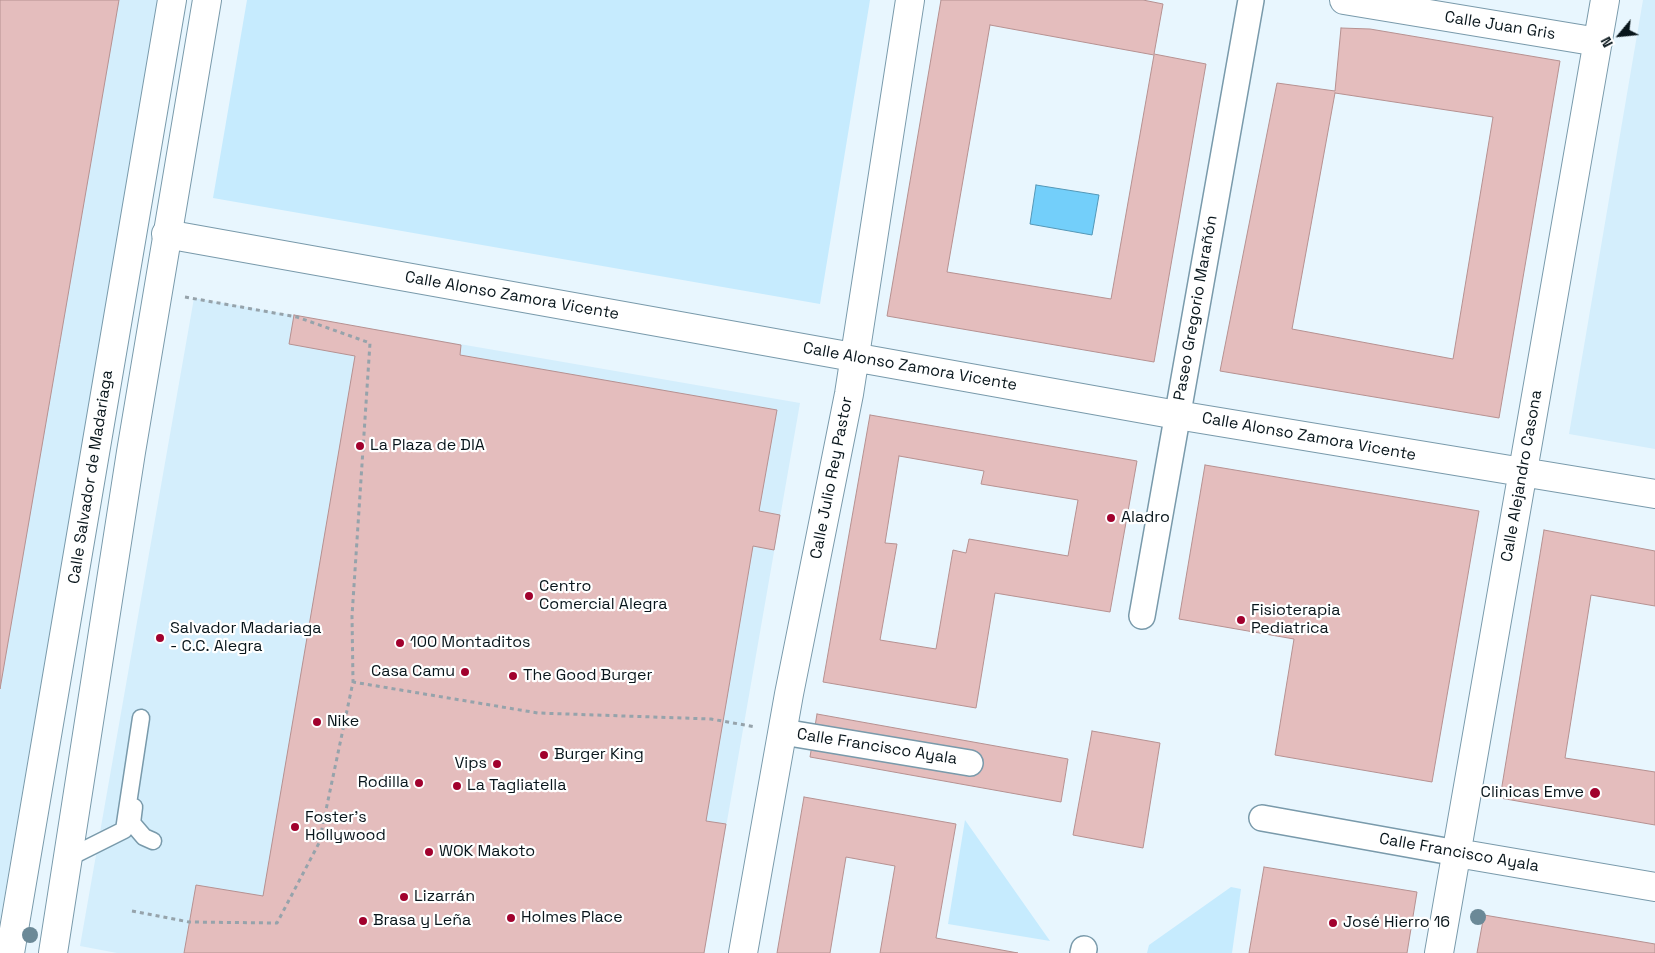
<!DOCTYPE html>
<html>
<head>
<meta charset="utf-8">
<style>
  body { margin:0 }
  #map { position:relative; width:1655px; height:953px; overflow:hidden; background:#e8f6fe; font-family:"Space Grotesk",sans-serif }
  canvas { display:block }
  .north { position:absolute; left:1595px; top:10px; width:50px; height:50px; -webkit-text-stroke:4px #fff; paint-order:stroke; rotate:242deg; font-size:14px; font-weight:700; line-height:20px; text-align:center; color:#08151b }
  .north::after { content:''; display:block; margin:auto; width:18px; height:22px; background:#08151b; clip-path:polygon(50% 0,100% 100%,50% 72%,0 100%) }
</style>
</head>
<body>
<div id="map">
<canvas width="1655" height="953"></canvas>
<div class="north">N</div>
</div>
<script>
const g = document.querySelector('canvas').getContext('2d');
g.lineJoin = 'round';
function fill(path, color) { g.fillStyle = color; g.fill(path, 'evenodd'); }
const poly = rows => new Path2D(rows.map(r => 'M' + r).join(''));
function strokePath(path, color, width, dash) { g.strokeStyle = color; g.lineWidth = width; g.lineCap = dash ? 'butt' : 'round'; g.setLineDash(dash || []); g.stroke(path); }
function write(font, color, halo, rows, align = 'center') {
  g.font = font + ' "Space Grotesk",sans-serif'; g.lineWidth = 4.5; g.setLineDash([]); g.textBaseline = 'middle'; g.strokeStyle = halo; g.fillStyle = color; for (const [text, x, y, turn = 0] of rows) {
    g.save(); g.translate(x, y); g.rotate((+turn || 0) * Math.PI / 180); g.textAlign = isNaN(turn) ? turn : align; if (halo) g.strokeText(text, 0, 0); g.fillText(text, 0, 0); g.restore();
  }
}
fill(poly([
  [0,0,159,0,0,921],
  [1643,0,1655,0,1655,449,1569,434],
  [194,298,800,403,704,953,117,953,80,946]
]), '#d4eefc');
fill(poly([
  [247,0,870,0,820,304,213,198],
  [965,820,1050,941,948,924],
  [1231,887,1241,889,1232,953,1147,953,1149,945]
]), '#c6ebfe');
const water = poly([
  [1036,185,1099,195,1092,235,1030,224,1036,185]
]);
fill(water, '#73cffa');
strokePath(water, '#5397b7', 1);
const building = poly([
  [0,0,119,0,0,689,0,0],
  [941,0,1143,0,1163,4,1154,54,1206,64,1154,362,887,316,941,0],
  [990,25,1154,55,1111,299,947,272,990,25],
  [1341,28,1370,29,1560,61,1499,418,1220,371,1277,83,1335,91,1341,28],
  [1335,93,1493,117,1453,359,1292,329,1335,93],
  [294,315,461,345,460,355,777,410,759,511,780,515,774,550,753,546,706,821,726,824,704,953,184,953,196,885,263,896,355,356,289,344,294,315],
  [870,415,1137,461,1110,612,995,593,976,708,823,682,870,415],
  [899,456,984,471,981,484,1078,500,1068,556,969,539,966,553,953,550,936,649,880,640,897,544,885,543,899,456],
  [1205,465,1479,511,1432,782,1275,755,1294,639,1179,619,1205,465],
  [1544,530,1655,551,1655,606,1591,595,1565,758,1655,772,1655,825,1500,798,1544,530],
  [817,714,1068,759,1061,802,810,757,817,714],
  [1092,731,1160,743,1143,848,1073,835,1092,731],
  [804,797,956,824,936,938,1018,953,880,953,895,866,846,857,830,953,777,953,804,797],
  [1264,867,1417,892,1407,953,1249,953,1264,867],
  [1484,915,1655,944,1655,953,1477,953,1484,915]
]);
fill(building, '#e4bdbd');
strokePath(building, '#b69191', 1);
const service = poly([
  [134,807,132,823,144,837,153,841],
  [68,858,124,830,141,718]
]);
const pedestrian = poly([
  [1142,616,1251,0],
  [783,732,970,763],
  [1262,818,1457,853],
  [1083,953,1084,949]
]);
const minor = poly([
  [1344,0,1598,42],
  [166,234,1177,415,1655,494],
  [1457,853,1655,887],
  [743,953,789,694,849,394,910,0],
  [1439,953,1605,0]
]);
const tertiary = poly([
  [10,953,172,0],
  [53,953,131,452,207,0]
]);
strokePath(service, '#799aab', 19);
strokePath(pedestrian, '#799aab', 28);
strokePath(minor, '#799aab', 30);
strokePath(tertiary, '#799aab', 30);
strokePath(poly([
  [185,297,297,317,370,343,352,616,353,682],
  [132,911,189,922,277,923,319,843,353,682,538,713,711,719,756,727]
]), '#96a3ab', 3, [4, 4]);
strokePath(service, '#fff', 16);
strokePath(pedestrian, '#fff', 25);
strokePath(minor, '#fff', 28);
strokePath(tertiary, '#fff', 28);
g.fillStyle = '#6b8997';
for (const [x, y] of [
  [1478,917],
  [30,935]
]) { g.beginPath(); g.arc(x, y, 8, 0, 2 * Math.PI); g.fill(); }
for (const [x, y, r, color] of [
  [360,446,5,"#a1012d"],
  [1111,518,5,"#a1012d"],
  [529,596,5,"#a1012d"],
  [1241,620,5,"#a1012d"],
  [160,638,5,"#a1012d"],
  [400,643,5,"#a1012d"],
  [465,672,5,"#a1012d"],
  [513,676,5,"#a1012d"],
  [317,722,5,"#a1012d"],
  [544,755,5,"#a1012d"],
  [497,764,5,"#a1012d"],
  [419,783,5,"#a1012d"],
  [457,786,5,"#a1012d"],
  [1595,793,6,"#a1012d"],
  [295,827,5,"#a1012d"],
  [429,852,5,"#a1012d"],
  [404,897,5,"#a1012d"],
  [511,918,5,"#a1012d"],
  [363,921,5,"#a1012d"],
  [1333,923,5,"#a1012d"]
]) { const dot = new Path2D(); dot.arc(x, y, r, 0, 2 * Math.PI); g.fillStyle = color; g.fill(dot); strokePath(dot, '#fff', 2); }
write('16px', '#08151b', '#fff', [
  ["Calle Juan Gris",1500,26,9],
  ["Calle Alonso Zamora Vicente",512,296,10],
  ["Paseo Gregorio Marañón",1196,308,-80],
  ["Calle Alonso Zamora Vicente",910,367,10],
  ["Calle Alonso Zamora Vicente",1309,437,10],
  ["Calle Alejandro Casona",1522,476,-80],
  ["Calle Salvador de Madariaga",91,477,-81],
  ["Calle Julio Rey Pastor",832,478,-79],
  ["Calle Francisco Ayala",877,747,9],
  ["Calle Francisco Ayala",1459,853,10]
]);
write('16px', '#08151b', '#fff', [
  ["La Plaza de DIA",370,446],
  ["Aladro",1121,518],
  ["Centro",539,587],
  ["Comercial Alegra",539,605],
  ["Fisioterapia",1251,611],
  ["Pediatrica",1251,629],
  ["Salvador Madariaga",170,629],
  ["- C.C. Alegra",170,647],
  ["100 Montaditos",410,643],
  ["Casa Camu",455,672,"right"],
  ["The Good Burger",523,676],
  ["Nike",327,722],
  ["Burger King",554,755],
  ["Vips",487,764,"right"],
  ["Rodilla",409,783,"right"],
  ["La Tagliatella",467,786],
  ["Clinicas Emve",1584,793,"right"],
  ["Foster's",305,818],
  ["Hollywood",305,836],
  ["WOK Makoto",439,852],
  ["Lizarrán",414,897],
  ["Holmes Place",521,918],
  ["Brasa y Leña",373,921],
  ["José Hierro 16",1343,923]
], 'left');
</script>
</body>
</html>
